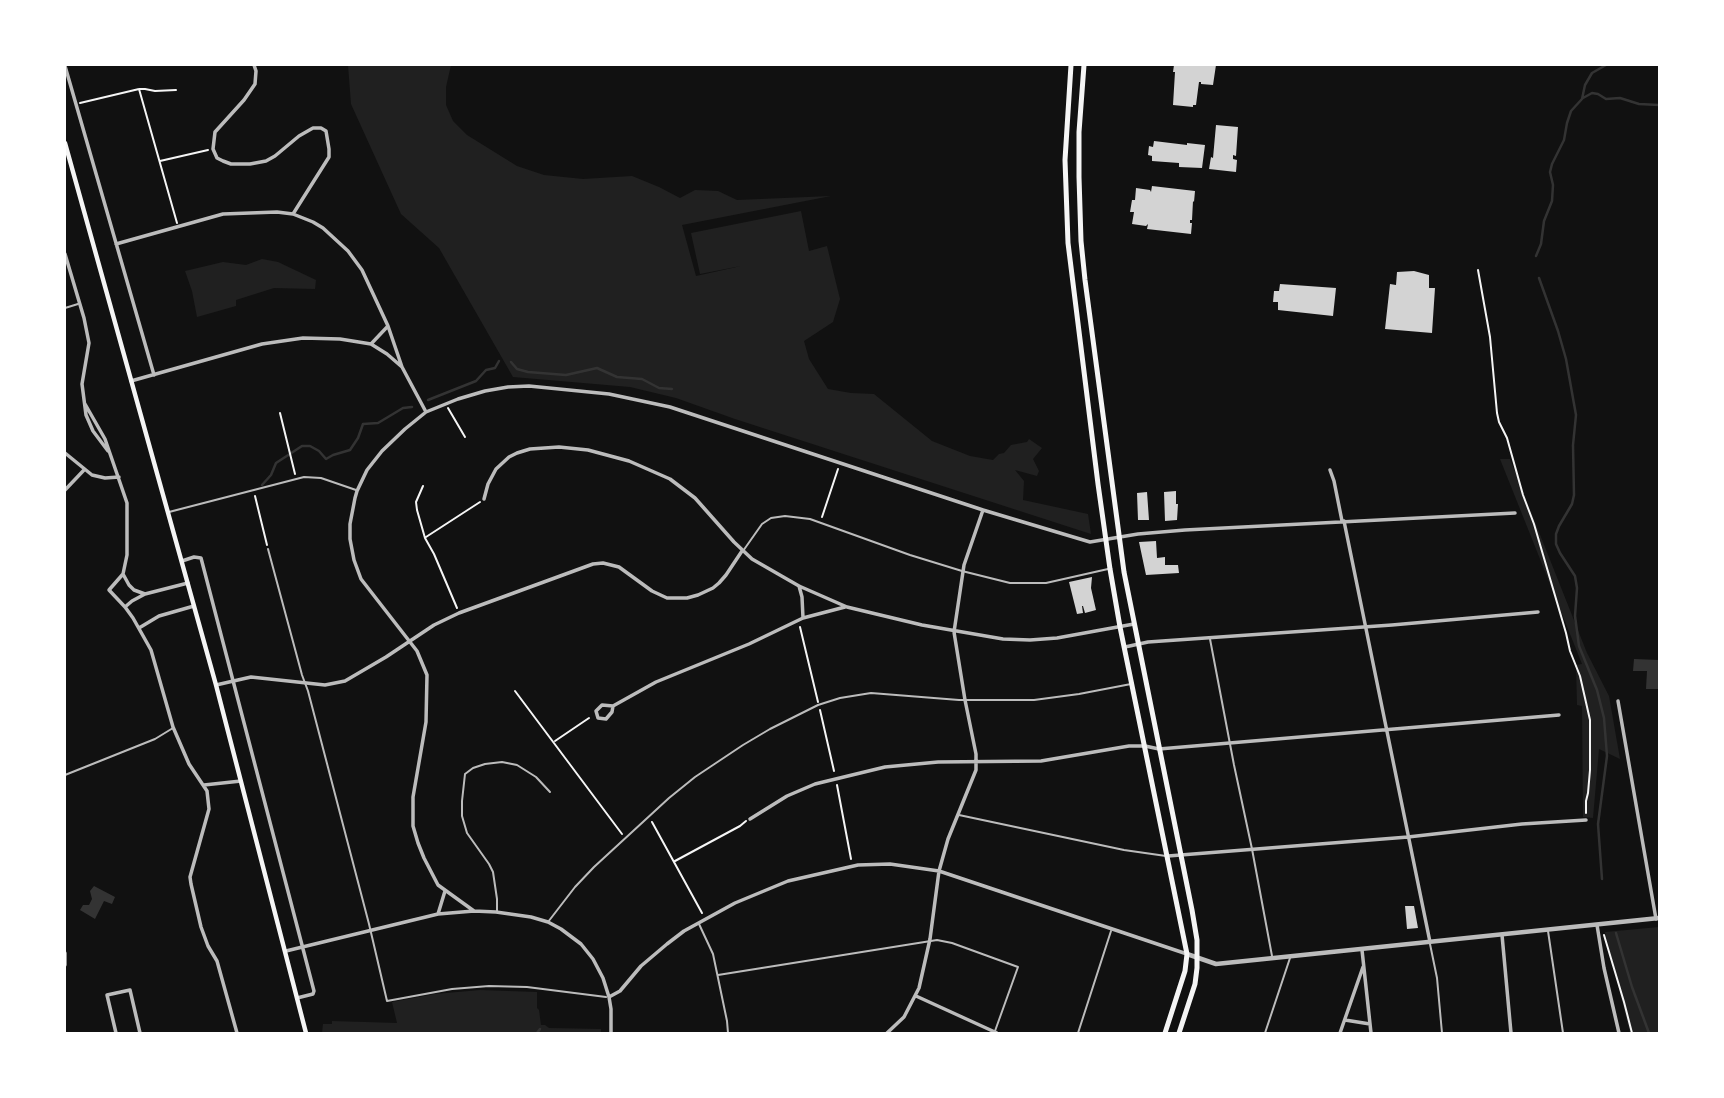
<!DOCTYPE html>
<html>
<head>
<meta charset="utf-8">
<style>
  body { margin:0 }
  #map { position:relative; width:1724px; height:1098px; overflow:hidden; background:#111; font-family:Georgia,serif }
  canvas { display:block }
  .frame { position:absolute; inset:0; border:66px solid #fff; pointer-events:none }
</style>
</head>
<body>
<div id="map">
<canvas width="1724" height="1098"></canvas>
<div class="frame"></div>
</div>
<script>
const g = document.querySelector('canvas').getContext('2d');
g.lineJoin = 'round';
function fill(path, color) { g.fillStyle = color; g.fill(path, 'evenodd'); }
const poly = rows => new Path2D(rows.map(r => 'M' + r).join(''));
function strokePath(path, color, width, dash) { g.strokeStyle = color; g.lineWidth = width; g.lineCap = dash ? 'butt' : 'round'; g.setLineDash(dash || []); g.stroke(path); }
fill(poly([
  [348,65,451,65,446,87,446,105,453,121,467,135,517,166,544,175,583,179,632,176,659,187,680,198,695,190,718,191,737,200,831,196,682,225,696,276,741,266,700,274,691,233,801,211,809,251,827,246,840,299,833,322,804,341,809,359,828,389,851,393,874,394,932,441,970,456,993,460,999,454,1004,453,1011,445,1027,442,1029,439,1042,448,1033,459,1039,471,1037,476,1015,470,1024,481,1023,500,1088,514,1091,534,735,419,676,398,630,387,513,377,439,248,401,214,351,104],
  [262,259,278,262,316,280,315,289,274,288,236,300,236,306,197,317,192,291,185,271,223,262,246,265],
  [1500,459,1510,459,1587,653,1609,696,1620,759,1599,749,1593,818,1583,817,1582,706,1577,705,1576,665,1582,664],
  [1659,927,1659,1033,1630,1033,1605,932],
  [480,990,537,992,537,1008,539,1010,541,1025,545,1025,549,1028,601,1029,601,1033,322,1033,323,1024,332,1024,332,1021,397,1023,392,1002,435,994]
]), '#202020');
fill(poly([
  [1634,659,1659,660,1659,689,1646,689,1647,671,1633,671],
  [94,886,115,897,112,904,104,901,95,919,80,910,83,905,89,905,92,899,90,891]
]), '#333');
strokePath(poly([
  [1583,98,1592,93,1598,94,1606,99,1620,98,1639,104,1659,105],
  [1536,256,1541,244,1544,221,1552,201,1553,185,1550,172,1552,164,1564,140,1567,123,1571,111,1582,99,1585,85,1592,73,1606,65],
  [1539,278,1558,331,1566,359,1576,415,1573,445,1574,495,1572,504,1559,526,1556,534,1556,544,1560,553,1575,576,1577,588,1575,616,1579,646,1597,690,1604,718,1607,756,1598,824,1602,879],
  [511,362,517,369,528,372,566,375,597,368,617,377,642,379,659,388,672,389],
  [428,400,476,381,486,370,495,368,499,361],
  [262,485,271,475,276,463,302,446,310,446,319,451,326,459,333,455,350,450,358,438,363,424,378,423,403,408,412,407],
  [1616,933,1632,987,1649,1033],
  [537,1033,540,1029]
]), '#333', 2.5);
fill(poly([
  [1174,65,1216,65,1213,85,1201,84,1201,82,1199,82,1196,105,1193,105,1193,107,1173,105,1175,72,1173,72],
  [1216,125,1238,127,1236,156,1233,155,1233,159,1237,160,1236,172,1209,169,1211,157,1213,158],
  [1154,141,1187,145,1187,143,1205,145,1202,168,1179,167,1179,163,1152,161,1152,156,1148,155,1149,146,1153,147],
  [1152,186,1195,191,1194,202,1193,201,1192,220,1190,220,1190,223,1192,223,1191,234,1147,229,1148,224,1146,226,1132,224,1134,212,1130,212,1132,200,1135,200,1136,188,1150,190,1151,192],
  [1414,271,1429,275,1429,288,1435,288,1432,333,1385,329,1390,284,1396,285,1397,272],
  [1280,284,1336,288,1333,316,1278,310,1278,302,1273,302,1274,291,1279,291],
  [1176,491,1176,504,1178,504,1177,520,1165,521,1164,492],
  [1147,492,1149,520,1138,520,1137,493],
  [1156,541,1157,558,1165,557,1165,565,1178,565,1179,573,1146,575,1139,542],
  [1092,577,1091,588,1096,610,1085,613,1083,606,1082,606,1083,613,1077,614,1069,582],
  [1405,906,1414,906,1418,928,1407,929]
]), '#d3d3d3');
strokePath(poly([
  [139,89,177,223],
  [80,103,139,89,145,89,155,91,176,90],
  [160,161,208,150],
  [1478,270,1490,337,1497,413,1499,422,1507,438,1523,495,1534,524,1566,633,1570,651,1580,676,1590,720,1590,770,1588,793,1586,801,1586,813],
  [448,408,465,437],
  [280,413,295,474],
  [423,486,416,502,417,510,425,538,434,554,457,608],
  [255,496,267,545],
  [822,517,838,469],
  [426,537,480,502],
  [800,627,818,702],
  [515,691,622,834],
  [820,710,834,771],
  [555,741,589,718],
  [837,785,851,859],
  [652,822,702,913],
  [675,861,740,826,746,821],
  [1604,935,1624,1002,1632,1033]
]), '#f5f5f5', 2);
strokePath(poly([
  [65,308,78,304],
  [169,512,304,477,321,478,356,490],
  [268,549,302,675,308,691,369,924,387,1001,452,989,489,986,527,987,606,997],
  [743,551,762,524,771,518,785,516,810,519,910,555,962,571,1010,583,1046,583,1108,569],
  [1210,639,1234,765,1252,849,1272,956],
  [65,775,155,739,173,728],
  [959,815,1124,850,1166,856],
  [497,911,497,899,493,872,489,864,467,833,462,816,462,801,465,774,473,768,485,764,502,762,517,765,536,777,550,792],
  [548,922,575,887,594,867,669,798,695,777,743,745,770,729,818,705,840,698,871,693,959,700,1034,700,1079,694,1131,684],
  [699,924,713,954,727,1021,728,1033],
  [1548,931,1563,1033],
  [1430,944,1437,978,1442,1033],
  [718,975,937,940,952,943,1018,967,995,1031],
  [1078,1033,1111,931],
  [1265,1033,1290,958]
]), '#bcbcbc', 2);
strokePath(poly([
  [254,65,256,71,255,84,244,100,215,132,213,149,217,158,223,161,231,164,250,164,266,161,275,156,299,136,313,128,321,128,326,131,329,149,329,157,293,214],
  [65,66,154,375],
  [116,244,223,214,277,212,293,214,313,222,323,228,348,251,362,270,388,326,402,367,426,412],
  [65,254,84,318,89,343,82,384,86,415,93,431,108,451],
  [371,344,388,326],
  [131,381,262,344,303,338,340,339,371,344,387,354,402,367],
  [85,404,105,439,127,503,127,555,123,574,109,590,125,607,133,618,151,650,173,727,189,764,207,791,209,809,190,877,191,884,201,927,208,946,217,961,237,1033],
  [65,453,92,475,105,478,119,477],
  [1330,470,1334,481,1342,521],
  [65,490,84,470],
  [484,499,488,484,496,469,509,457,517,453,530,449,559,447,588,450,629,461,670,479,695,498,734,542,752,559,799,586,847,607,922,625,1003,639,1030,640,1057,638,1134,624],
  [1344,521,1430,942],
  [182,561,194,557,201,558,314,991,313,994,297,998],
  [123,574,129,585,134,590,145,594],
  [799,586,802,597,803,618],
  [125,607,132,601,145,594,188,583],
  [139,628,159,616,194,606],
  [1125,647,1148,642,1392,625,1538,612],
  [216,685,251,677,325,685,345,681,386,657,434,625,459,613,593,564,603,563,619,567,652,591,667,598,687,598,698,595,713,588,719,583,726,575,742,551],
  [1618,701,1656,919],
  [613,706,612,712,606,719,598,718,596,711,602,705,613,706,656,682,749,644,803,618,845,607],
  [204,785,241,781],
  [750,819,787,796,815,784,885,767,938,762,1041,761,1129,746,1145,746,1159,749,1559,715],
  [1168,856,1408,837,1522,824,1586,820],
  [474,911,438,885,424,858,418,843,413,826,413,797,426,722,427,675,417,651,361,579,354,560,350,539,350,524,355,498,357,491,367,470,382,451,405,429,426,412,458,399,485,391,508,387,529,386,609,394,670,407,983,510,1090,542,1138,534,1185,530,1515,513],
  [438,914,445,891],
  [1597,925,1604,968,1619,1033],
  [1502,935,1511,1033],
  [1362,950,1371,1033],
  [286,951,438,914,474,911,496,912,531,917,548,922,561,929,581,944,593,959,603,978,609,997,611,1009,611,1033],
  [65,953,65,965],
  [916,996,997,1033],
  [609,997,620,991,641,966,667,944,684,931,735,903,788,881,858,865,890,864,939,871,1187,954],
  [1345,1020,1370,1024],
  [116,1033,107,995,130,990,140,1033],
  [887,1033,904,1017,919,988,930,939,939,871,948,839,976,770,976,754,965,700,954,632,964,565,983,510],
  [1340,1033,1363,967]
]), '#bcbcbc', 3.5);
strokePath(poly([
  [1187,954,1216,964,1659,918]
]), '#bcbcbc', 4.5);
strokePath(poly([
  [65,143,216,685,306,1033]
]), '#f5f5f5', 4.5);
strokePath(poly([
  [1071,65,1065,160,1068,243,1098,484,1110,569,1120,627,1187,954,1185,971,1165,1033],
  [1084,65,1079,132,1079,177,1081,241,1085,280,1124,572,1192,910,1197,940,1197,968,1195,984,1179,1033]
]), '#f5f5f5', 5);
</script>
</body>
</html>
